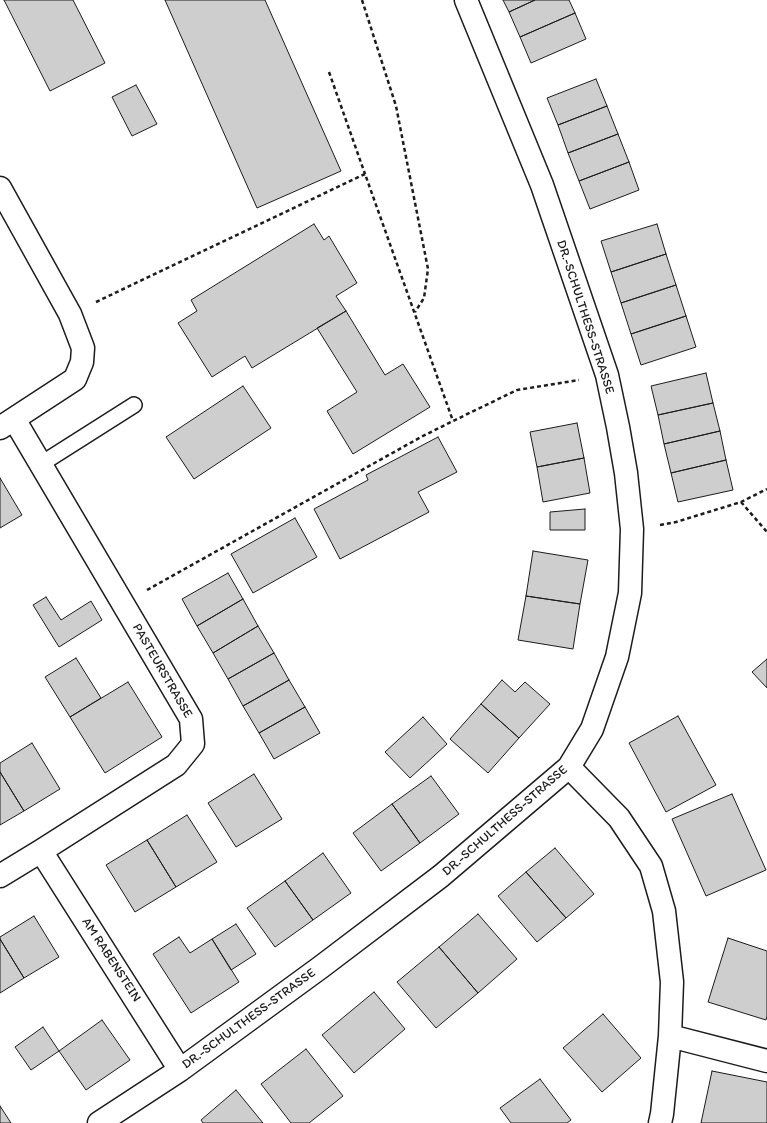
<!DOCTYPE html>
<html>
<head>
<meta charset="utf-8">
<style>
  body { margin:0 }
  canvas { display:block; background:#fff }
</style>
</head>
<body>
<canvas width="767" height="1123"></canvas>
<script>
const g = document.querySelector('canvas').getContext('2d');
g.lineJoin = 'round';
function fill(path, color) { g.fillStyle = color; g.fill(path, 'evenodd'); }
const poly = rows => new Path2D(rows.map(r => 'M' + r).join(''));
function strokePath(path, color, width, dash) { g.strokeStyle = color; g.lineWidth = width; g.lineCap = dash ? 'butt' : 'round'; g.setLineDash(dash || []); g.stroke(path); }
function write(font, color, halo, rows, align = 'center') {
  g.font = font + ' Itim,sans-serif'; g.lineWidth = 3; g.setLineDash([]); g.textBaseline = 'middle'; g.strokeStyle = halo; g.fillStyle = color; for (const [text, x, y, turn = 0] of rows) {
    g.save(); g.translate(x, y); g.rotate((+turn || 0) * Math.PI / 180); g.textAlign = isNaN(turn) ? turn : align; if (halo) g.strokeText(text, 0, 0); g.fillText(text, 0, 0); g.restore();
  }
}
const building = poly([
  [4,0,73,0,105,63,50,91,4,0],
  [165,0,265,0,341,171,257,208,165,0],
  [503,0,535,0,509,12,503,0],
  [535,0,569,0,575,13,520,37,509,12,535,0],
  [575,13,586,39,531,63,520,37,575,13],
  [596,79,607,106,558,125,547,98,596,79],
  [136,85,157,124,132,136,112,97,136,85],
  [607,106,618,134,568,153,558,125,607,106],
  [618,134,629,162,579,181,568,153,618,134],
  [629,162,639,190,590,209,579,181,629,162],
  [314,224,324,240,329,236,357,283,336,296,346,311,252,368,245,356,212,377,178,323,197,311,191,300,314,224],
  [657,224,666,254,611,272,601,241,657,224],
  [666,254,676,285,621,303,611,272,666,254],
  [676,285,686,316,631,334,621,303,676,285],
  [346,311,385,375,403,364,430,407,353,454,327,411,357,392,317,328,346,311],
  [686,316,696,347,641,365,631,334,686,316],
  [706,373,713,403,658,415,651,386,706,373],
  [243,386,271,428,194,479,166,437,243,386],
  [713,403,720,431,664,444,658,415,713,403],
  [577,423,584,458,537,467,530,432,577,423],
  [720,431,726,460,671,473,664,444,720,431],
  [438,437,457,472,418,492,429,512,340,559,314,509,368,480,366,475,438,437],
  [584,458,590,493,543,502,537,467,584,458],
  [726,460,733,490,678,502,671,473,726,460],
  [0,478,22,515,0,528,0,478],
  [585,509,585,530,550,530,550,512,585,509],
  [295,518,317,557,253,593,231,554,295,518],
  [533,551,588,560,580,604,526,596,533,551],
  [228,573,243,599,197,626,182,599,228,573],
  [526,596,580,604,573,649,518,640,526,596],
  [46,597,61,620,91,601,102,620,59,647,33,605,46,597],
  [243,599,258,626,213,653,197,626,243,599],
  [258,626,274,653,228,679,213,653,258,626],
  [274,653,289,680,243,706,228,679,274,653],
  [76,658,101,698,70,717,45,677,76,658],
  [767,659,767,688,752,672,767,659],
  [289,680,305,707,259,733,243,706,289,680],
  [502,680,515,692,525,682,550,704,519,738,481,704,502,680],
  [128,682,162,737,105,773,70,717,128,682],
  [481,704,519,738,488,773,450,739,481,704],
  [305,707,320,733,274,759,259,733,305,707],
  [678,716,716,785,666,812,629,743,678,716],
  [423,717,447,744,410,778,385,752,423,717],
  [32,743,60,789,24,811,0,772,0,763,32,743],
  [0,772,24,811,0,825,0,772],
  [254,774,282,819,236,847,208,803,254,774],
  [431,776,459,814,420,843,392,804,431,776],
  [732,794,766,870,706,896,672,819,732,794],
  [392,804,420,843,381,871,353,833,392,804],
  [187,815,217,862,176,887,147,840,187,815],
  [147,840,176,887,135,912,106,865,147,840],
  [555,848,594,894,566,918,526,872,555,848],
  [323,853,351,893,313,920,285,881,323,853],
  [526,872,566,918,537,942,498,896,526,872],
  [285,881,313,920,275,947,247,908,285,881],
  [478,914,517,959,478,993,439,947,478,914],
  [34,916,59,957,24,978,0,939,0,937,34,916],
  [236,924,256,954,231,970,212,939,236,924],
  [179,937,190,953,212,939,239,982,191,1013,153,954,179,937],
  [728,938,767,951,767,1016,766,1020,708,1002,728,938],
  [0,939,24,978,0,993,0,939],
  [439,947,478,993,436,1028,397,982,439,947],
  [374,992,405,1029,354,1073,322,1035,374,992],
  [603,1014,641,1058,602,1092,563,1048,603,1014],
  [102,1020,130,1060,86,1090,59,1051,102,1020],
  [43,1027,59,1051,31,1070,15,1047,43,1027],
  [306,1049,343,1096,309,1123,291,1123,261,1084,306,1049],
  [712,1071,767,1082,767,1123,701,1123,712,1071],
  [540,1079,571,1120,567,1123,511,1123,500,1108,540,1079],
  [236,1090,263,1123,203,1123,201,1120,236,1090],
  [0,1106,11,1123,0,1123,0,1106]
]);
fill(building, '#cecece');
strokePath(building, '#1c1c1c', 1);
const lane = poly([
  [41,464,134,405]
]);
const street = poly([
  [0,188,70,314,83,348,82,362,75,379,0,428],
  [569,767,619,818,651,866,664,911,672,982,670,1036,662,1114,660,1123],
  [41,851,180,1070],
  [0,876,41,851,176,765,193,744,191,719,14,419],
  [670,1036,767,1061],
  [99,1123,180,1070,321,967,441,876,569,767,592,729,617,657,630,593,632,529,626,473,618,427,607,375,542,185,466,0]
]);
strokePath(lane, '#1c1c1c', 18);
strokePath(street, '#1c1c1c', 25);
strokePath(poly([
  [362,0,396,106,428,269,424,298,415,312],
  [329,72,365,174],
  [96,302,365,174,453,421],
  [741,502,767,532],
  [660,525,676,522,741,502,767,489],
  [147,590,421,437,453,421,517,390,579,380]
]), '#1c1c1c', 2.5, [4, 3]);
strokePath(lane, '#fff', 15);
strokePath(street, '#fff', 22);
write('13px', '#1c1c1c', '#fff', [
  ["DR.-SCHULTHESS-STRASSE",585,317,72],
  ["PASTEURSTRASSE",162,671,60],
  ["DR.-SCHULTHESS-STRASSE",505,821,-41],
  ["AM RABENSTEIN",111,960,57],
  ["DR.-SCHULTHESS-STRASSE",249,1019,-36]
]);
</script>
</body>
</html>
